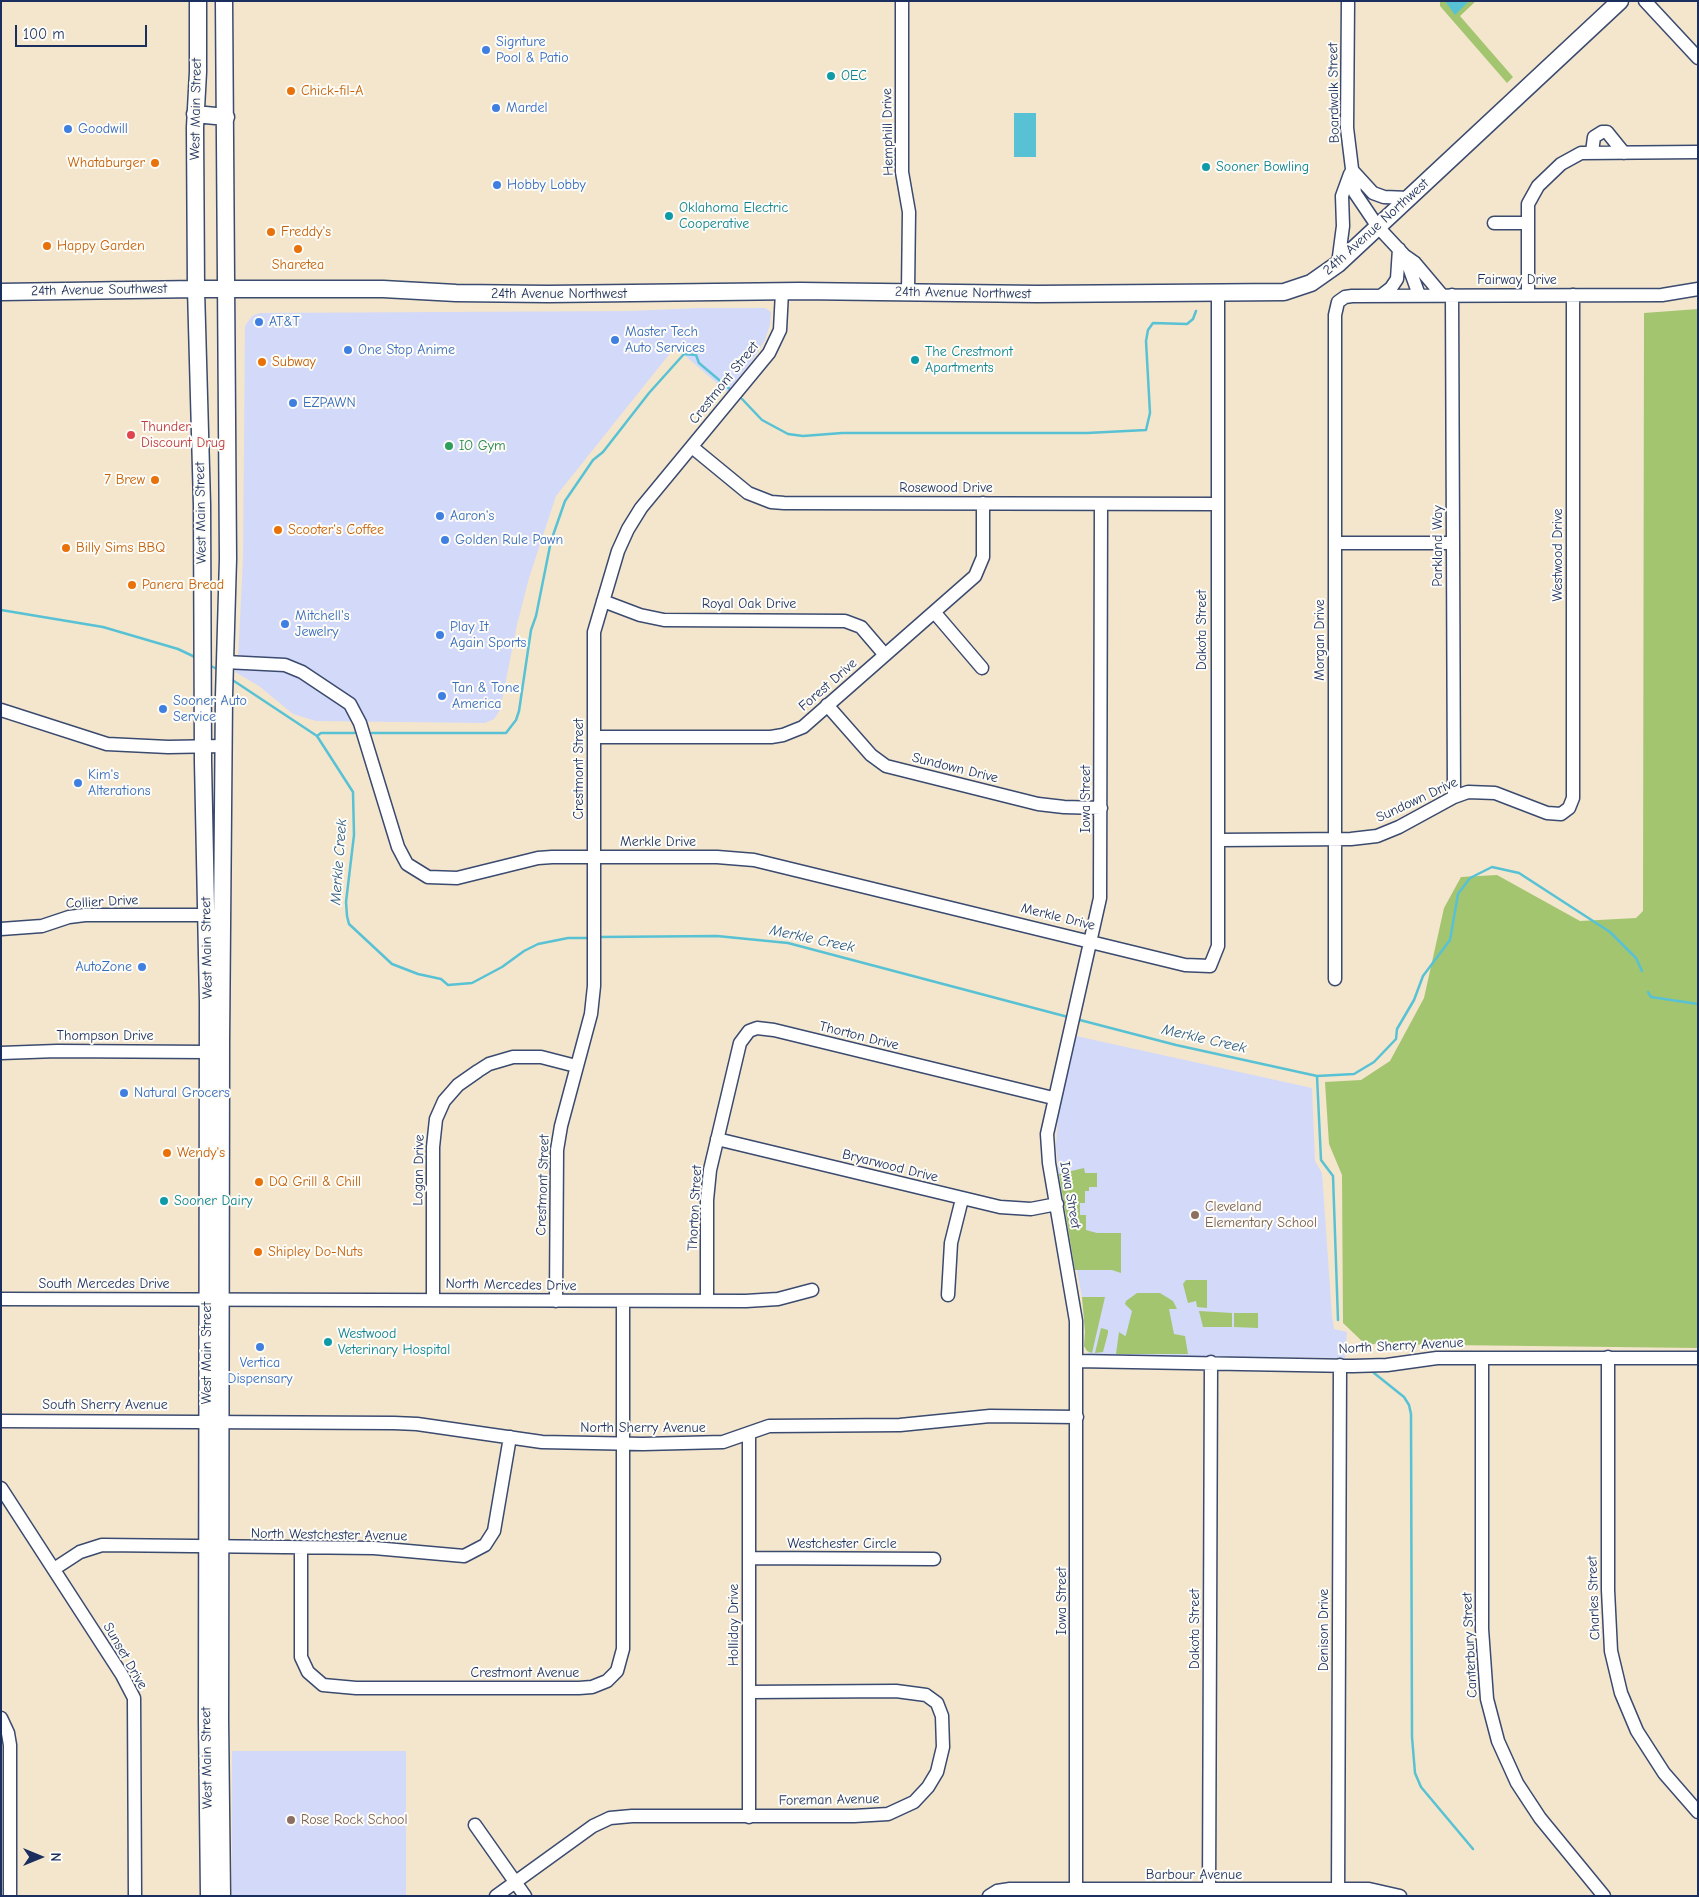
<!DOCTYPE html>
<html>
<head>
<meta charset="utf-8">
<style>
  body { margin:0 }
  #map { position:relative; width:1699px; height:1897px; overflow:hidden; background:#f3e6cd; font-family:"Comic Neue",sans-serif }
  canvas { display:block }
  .frame { position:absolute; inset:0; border:2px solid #1b2f5e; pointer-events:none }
  .north { position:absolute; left:15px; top:1832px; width:50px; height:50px; -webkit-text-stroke:4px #fdfcf7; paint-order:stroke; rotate:90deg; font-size:14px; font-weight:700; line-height:20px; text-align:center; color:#1b2f5e }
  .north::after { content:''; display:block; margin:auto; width:18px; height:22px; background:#1b2f5e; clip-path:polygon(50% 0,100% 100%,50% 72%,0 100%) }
  .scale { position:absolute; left:15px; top:25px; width:132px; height:22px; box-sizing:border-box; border:2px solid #1b2f5e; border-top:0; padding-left:6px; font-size:15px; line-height:18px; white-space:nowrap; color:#1b2f5e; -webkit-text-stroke:4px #fdfcf7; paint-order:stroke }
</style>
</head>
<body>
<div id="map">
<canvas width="1699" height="1897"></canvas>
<div class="frame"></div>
<div class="north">N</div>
<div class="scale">100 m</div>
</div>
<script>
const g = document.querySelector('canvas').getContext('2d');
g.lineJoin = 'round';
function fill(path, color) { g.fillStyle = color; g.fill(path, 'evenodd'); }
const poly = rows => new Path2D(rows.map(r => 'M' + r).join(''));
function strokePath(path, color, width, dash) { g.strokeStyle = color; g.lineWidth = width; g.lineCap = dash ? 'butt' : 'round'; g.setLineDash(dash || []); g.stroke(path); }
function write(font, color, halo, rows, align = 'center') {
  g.font = font + ' "Comic Neue",sans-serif'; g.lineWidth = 4; g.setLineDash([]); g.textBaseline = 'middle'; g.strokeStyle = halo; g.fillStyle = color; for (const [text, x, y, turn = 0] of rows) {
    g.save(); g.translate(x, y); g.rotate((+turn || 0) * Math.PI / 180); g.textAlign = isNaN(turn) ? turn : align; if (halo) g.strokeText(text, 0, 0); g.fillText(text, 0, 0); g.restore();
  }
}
fill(poly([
  [699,308,765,308,771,312,770,325,765,340,752,361,727,392,675,347,556,496,529,578,517,625,500,710,494,719,485,723,316,721,293,714,259,686,235,672,238,660,243,559,245,326,252,316,260,313,630,311],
  [1076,1036,1312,1088,1315,1161,1322,1173,1332,1316,1334,1329,1347,1332,1345,1358,1088,1355,1082,1297,1059,1177,1056,1145,1058,1116],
  [232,1751,406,1751,406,1896,232,1896]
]), '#d3d9f9');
fill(poly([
  [1440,1,1476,1,1460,16,1513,77,1507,83,1440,6],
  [1698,309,1698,1348,1365,1344,1343,1323,1342,1175,1329,1144,1325,1082,1361,1080,1390,1061,1424,998,1444,908,1461,877,1497,875,1580,921,1636,918,1643,911,1644,313],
  [1084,1168,1085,1173,1097,1173,1097,1187,1089,1187,1089,1191,1085,1191,1085,1203,1080,1203,1080,1215,1086,1215,1086,1230,1097,1233,1121,1233,1121,1273,1112,1270,1075,1270,1059,1174],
  [1186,1280,1207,1280,1207,1308,1197,1307,1196,1301,1188,1303,1183,1284],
  [1137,1293,1160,1293,1173,1301,1177,1309,1169,1309,1174,1334,1185,1336,1188,1354,1116,1354,1119,1332,1125,1336,1126,1335,1132,1311,1125,1304,1126,1301],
  [1082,1297,1105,1297,1092,1353,1087,1351,1084,1346,1085,1332],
  [1199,1311,1232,1313,1232,1327,1203,1327],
  [1234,1313,1258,1313,1258,1328,1234,1327],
  [1101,1328,1108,1330,1108,1333,1103,1352,1095,1353]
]), '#a3c56f');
fill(poly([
  [1445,1,1469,1,1455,15],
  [1014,113,1036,113,1036,157,1014,157]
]), '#58c2d4');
strokePath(poly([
  [742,399,762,420,788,434,803,436,842,433,1087,433,1146,430,1150,413,1146,341,1148,330,1153,323,1187,324,1193,319,1196,311],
  [1,610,103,627,178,649,197,658],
  [209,665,219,670],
  [231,679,317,736,353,792,354,835,346,902,347,916,349,924,392,964,418,974,441,979,448,985,472,983,502,967,524,951,538,944,568,938,591,938],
  [372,733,506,733,516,720,519,711,531,630,536,616,551,541,565,501,593,460,603,452,649,393,684,354,696,355,699,363,731,390],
  [317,736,321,733,354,733],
  [599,937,717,936,788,943,1068,1017],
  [1648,992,1651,997,1698,1004],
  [1076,1019,1176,1045,1317,1076,1354,1074,1374,1062,1396,1039,1397,1029,1414,1000,1423,976,1450,940,1458,894,1470,878,1492,867,1519,873,1610,932,1636,958,1642,971],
  [1317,1076,1321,1160,1333,1176,1338,1320],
  [1374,1373,1404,1397,1409,1405,1411,1414,1412,1737,1415,1773,1421,1787,1473,1849]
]), '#58c2d4', 2.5);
const minor = poly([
  [902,1,902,172,909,212,908,292],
  [1348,1,1347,128,1355,193,1378,227,1405,256,1415,263,1442,295],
  [1645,1,1698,58],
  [1592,152,1594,137,1602,132,1607,132,1624,153],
  [1352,170,1373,193,1384,197,1409,198],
  [1494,223,1528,223],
  [1405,256,1419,295],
  [1338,264,1343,226,1342,196,1350,174],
  [1528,294,1528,204,1538,186,1561,164,1581,153,1698,152],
  [1382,295,1391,288,1397,279,1399,249],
  [1452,295,1454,797],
  [692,447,748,493,771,502,784,503,1218,504],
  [1335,543,1453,543],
  [603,601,640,615,664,620,845,621,861,627,885,655],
  [935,613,982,668],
  [225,662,285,665,302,672,350,704,360,723,398,847,407,864,428,877,457,878,538,858,552,857,717,857,754,860,1185,965,1210,966,1218,946,1218,292],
  [827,705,871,755,886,766,1038,804,1064,807,1101,808],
  [1,710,107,744,168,747,224,746],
  [594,737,771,737,783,735,803,727,975,576,983,557,983,503],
  [1218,840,1351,839,1377,836,1399,827,1454,797,1468,792,1495,793,1547,813,1561,814,1569,808,1573,798,1573,295],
  [1,929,42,926,69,917,85,915,206,915],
  [1335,979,1335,315,1338,302,1345,297,1352,296,1662,295,1698,289],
  [1,1053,57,1051,208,1052],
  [717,1139,1000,1207,1031,1209,1057,1204],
  [948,1295,951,1243,962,1199],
  [1,1299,746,1301,778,1299,812,1290],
  [433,1299,433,1147,436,1119,444,1101,458,1085,478,1071,489,1064,513,1057,541,1057,576,1066],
  [556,1301,557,1150,561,1126,591,1014,594,986,594,632,618,551,628,529,641,508,769,353,780,330,782,292],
  [707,1301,707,1200,710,1170,740,1043,749,1031,757,1028,774,1030,1053,1098],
  [1608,1357,1608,1590,1611,1651,1621,1693,1637,1731,1664,1773,1698,1812],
  [1482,1358,1482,1629,1487,1699,1498,1741,1517,1783,1540,1818,1604,1896],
  [1077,1361,1353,1366,1387,1365,1437,1358,1698,1358],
  [1,1421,394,1423,417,1424,542,1442,643,1444,723,1442,769,1426,900,1425,990,1416,1077,1417],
  [1,1488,122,1675,134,1698,135,1896],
  [301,1548,301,1657,308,1672,323,1685,356,1688,579,1688,592,1687,607,1681,617,1671,623,1649,623,1301],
  [749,1558,934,1559],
  [54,1569,80,1552,102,1545,374,1548,464,1556,485,1545,494,1531,510,1437],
  [1,1718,8,1733,10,1745,10,1896],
  [749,1817,749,1434],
  [475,1825,525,1896],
  [496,1896,593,1826,610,1818,632,1816,854,1816,888,1814,914,1802,928,1787,937,1772,943,1747,942,1716,937,1703,926,1695,896,1691,749,1692],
  [989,1896,997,1891,1010,1889,1369,1889,1400,1896],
  [1076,1896,1076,1321,1049,1163,1047,1134,1100,898,1101,504],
  [1209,1896,1211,1362],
  [1338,1896,1340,1365]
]);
const major = poly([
  [198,1,198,72,195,127,196,289,202,505,203,762,208,1002,207,1720,209,1896],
  [195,114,226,117],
  [1,292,196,289,383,289,456,293,548,294,800,291,1037,294,1284,292,1311,283,1338,264,1620,1],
  [222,1896,220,1719,221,1041,224,696,228,559,224,1]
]);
strokePath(minor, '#3b4a6f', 15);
strokePath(major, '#3b4a6f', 19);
strokePath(minor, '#fff', 12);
strokePath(major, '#fff', 16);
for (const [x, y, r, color] of [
  [486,50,5,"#3f7fe0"],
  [831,76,5,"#0f9aa8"],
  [291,91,5,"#e8710a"],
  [496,108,5,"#3f7fe0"],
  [68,129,5,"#3f7fe0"],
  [155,163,5,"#e8710a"],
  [1206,167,5,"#0f9aa8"],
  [497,185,5,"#3f7fe0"],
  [669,216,5,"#0f9aa8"],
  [271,232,5,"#e8710a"],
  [47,246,5,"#e8710a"],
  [298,249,5,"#e8710a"],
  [259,322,5,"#3f7fe0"],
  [615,340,5,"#3f7fe0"],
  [348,350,5,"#3f7fe0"],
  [915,360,5,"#0f9aa8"],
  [262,362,5,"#e8710a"],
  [293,403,5,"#3f7fe0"],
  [131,435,5,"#e0444e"],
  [449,446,5,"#2e9e5b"],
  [155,480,5,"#e8710a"],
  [440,516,5,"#3f7fe0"],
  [278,530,5,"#e8710a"],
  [445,540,5,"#3f7fe0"],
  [66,548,5,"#e8710a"],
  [132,585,5,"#e8710a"],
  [285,624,5,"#3f7fe0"],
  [440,635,5,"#3f7fe0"],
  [442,696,5,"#3f7fe0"],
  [163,709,5,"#3f7fe0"],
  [78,783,5,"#3f7fe0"],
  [142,967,5,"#3f7fe0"],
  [124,1093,5,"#3f7fe0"],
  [167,1153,5,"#e8710a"],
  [259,1182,5,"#e8710a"],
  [164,1201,5,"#0f9aa8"],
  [1195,1215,5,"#8d6e63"],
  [258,1252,5,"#e8710a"],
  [328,1342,5,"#0f9aa8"],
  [260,1347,5,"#3f7fe0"],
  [291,1820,5,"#8d6e63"]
]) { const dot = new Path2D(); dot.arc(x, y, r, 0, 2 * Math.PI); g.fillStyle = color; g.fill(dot); strokePath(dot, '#fdfcf7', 2); }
write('14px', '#366cbe', '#fdfcf7', [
  ["Signture",496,42],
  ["Pool & Patio",496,58],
  ["Mardel",506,108],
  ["Goodwill",78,129],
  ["Hobby Lobby",507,185],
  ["AT&T",269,322],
  ["Master Tech",625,332],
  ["Auto Services",625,348],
  ["One Stop Anime",358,350],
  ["EZPAWN",303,403],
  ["Aaron's",450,516],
  ["Golden Rule Pawn",455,540],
  ["Mitchell's",295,616],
  ["Jewelry",295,632],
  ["Play It",450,627],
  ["Again Sports",450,643],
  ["Tan & Tone",452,688],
  ["America",452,704],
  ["Sooner Auto",173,701],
  ["Service",173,717],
  ["Kim's",88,775],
  ["Alterations",88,791],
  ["AutoZone",132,967,"right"],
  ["Natural Grocers",134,1093],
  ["Vertica",260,1363,"center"],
  ["Dispensary",260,1379,"center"]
], 'left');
write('14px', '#0d838f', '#fdfcf7', [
  ["OEC",841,76],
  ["Sooner Bowling",1216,167],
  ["Oklahoma Electric",679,208],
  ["Cooperative",679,224],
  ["The Crestmont",925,352],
  ["Apartments",925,368],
  ["Sooner Dairy",174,1201],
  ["Westwood",338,1334],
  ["Veterinary Hospital",338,1350]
], 'left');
write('14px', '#c56008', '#fdfcf7', [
  ["Chick-fil-A",301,91],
  ["Whataburger",145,163,"right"],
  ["Freddy's",281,232],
  ["Happy Garden",57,246],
  ["Sharetea",298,265,"center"],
  ["Subway",272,362],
  ["7 Brew",145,480,"right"],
  ["Scooter's Coffee",288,530],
  ["Billy Sims BBQ",76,548],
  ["Panera Bread",142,585],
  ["Wendy's",177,1153],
  ["DQ Grill & Chill",269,1182],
  ["Shipley Do-Nuts",268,1252]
], 'left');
write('14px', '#1b2f5e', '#fdfcf7', [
  ["Boardwalk Street",1334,93,-91],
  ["West Main Street",196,109,-89],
  ["Hemphill Drive",888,132,-91],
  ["24th Avenue Northwest",1376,227,-42],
  ["Fairway Drive",1517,280],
  ["24th Avenue Southwest",99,290,-1],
  ["24th Avenue Northwest",963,293,1],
  ["24th Avenue Northwest",559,294],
  ["Crestmont Street",724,383,-51],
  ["Rosewood Drive",946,488],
  ["West Main Street",201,513,-91],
  ["Parkland Way",1438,546,-90],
  ["Westwood Drive",1558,555,-90],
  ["Royal Oak Drive",749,604],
  ["Dakota Street",1202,630,-90],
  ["Morgan Drive",1320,640,-90],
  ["Forest Drive",828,685,-41],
  ["Sundown Drive",955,768,14],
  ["Crestmont Street",579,769,-90],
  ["Iowa Street",1086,799,-90],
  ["Sundown Drive",1417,800,-25],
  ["Merkle Drive",658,842],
  ["Collier Drive",102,902,-3],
  ["Merkle Drive",1058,917,14],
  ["West Main Street",207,948,-91],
  ["Thompson Drive",105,1036],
  ["Thorton Drive",859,1036,14],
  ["Bryarwood Drive",890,1166,14],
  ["Logan Drive",419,1170,-89],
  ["Crestmont Street",543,1185,-88],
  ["Iowa Street",1070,1195,80],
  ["Thorton Street",695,1208,-87],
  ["South Mercedes Drive",104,1284],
  ["North Mercedes Drive",511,1285,1],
  ["North Sherry Avenue",1401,1346,-3],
  ["West Main Street",207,1353,-90],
  ["South Sherry Avenue",105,1405],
  ["North Sherry Avenue",643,1428],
  ["North Westchester Avenue",329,1535,1],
  ["Westchester Circle",842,1544],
  ["Charles Street",1594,1598,-92],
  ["Iowa Street",1062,1601,-90],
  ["Holliday Drive",734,1625,-90],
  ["Dakota Street",1195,1629,-90],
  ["Denison Drive",1324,1630,-90],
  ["Canterbury Street",1470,1645,-93],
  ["Sunset Drive",125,1656,60],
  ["Crestmont Avenue",525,1673],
  ["West Main Street",207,1758,-91],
  ["Foreman Avenue",829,1800,-1],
  ["Barbour Avenue",1194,1875]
]);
write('14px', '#be3a42', '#fdfcf7', [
  ["Thunder",141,427],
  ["Discount Drug",141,443]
], 'left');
write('14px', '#27864d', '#fdfcf7', [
  ["IO Gym",459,446]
], 'left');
write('14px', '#785e54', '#fdfcf7', [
  ["Cleveland",1205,1207],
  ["Elementary School",1205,1223],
  ["Rose Rock School",301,1820]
], 'left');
write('italic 15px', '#2d5b81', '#fdfcf7', [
  ["Merkle Creek",339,862,-86],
  ["Merkle Creek",812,939,12],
  ["Merkle Creek",1204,1039,13]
]);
</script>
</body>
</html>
